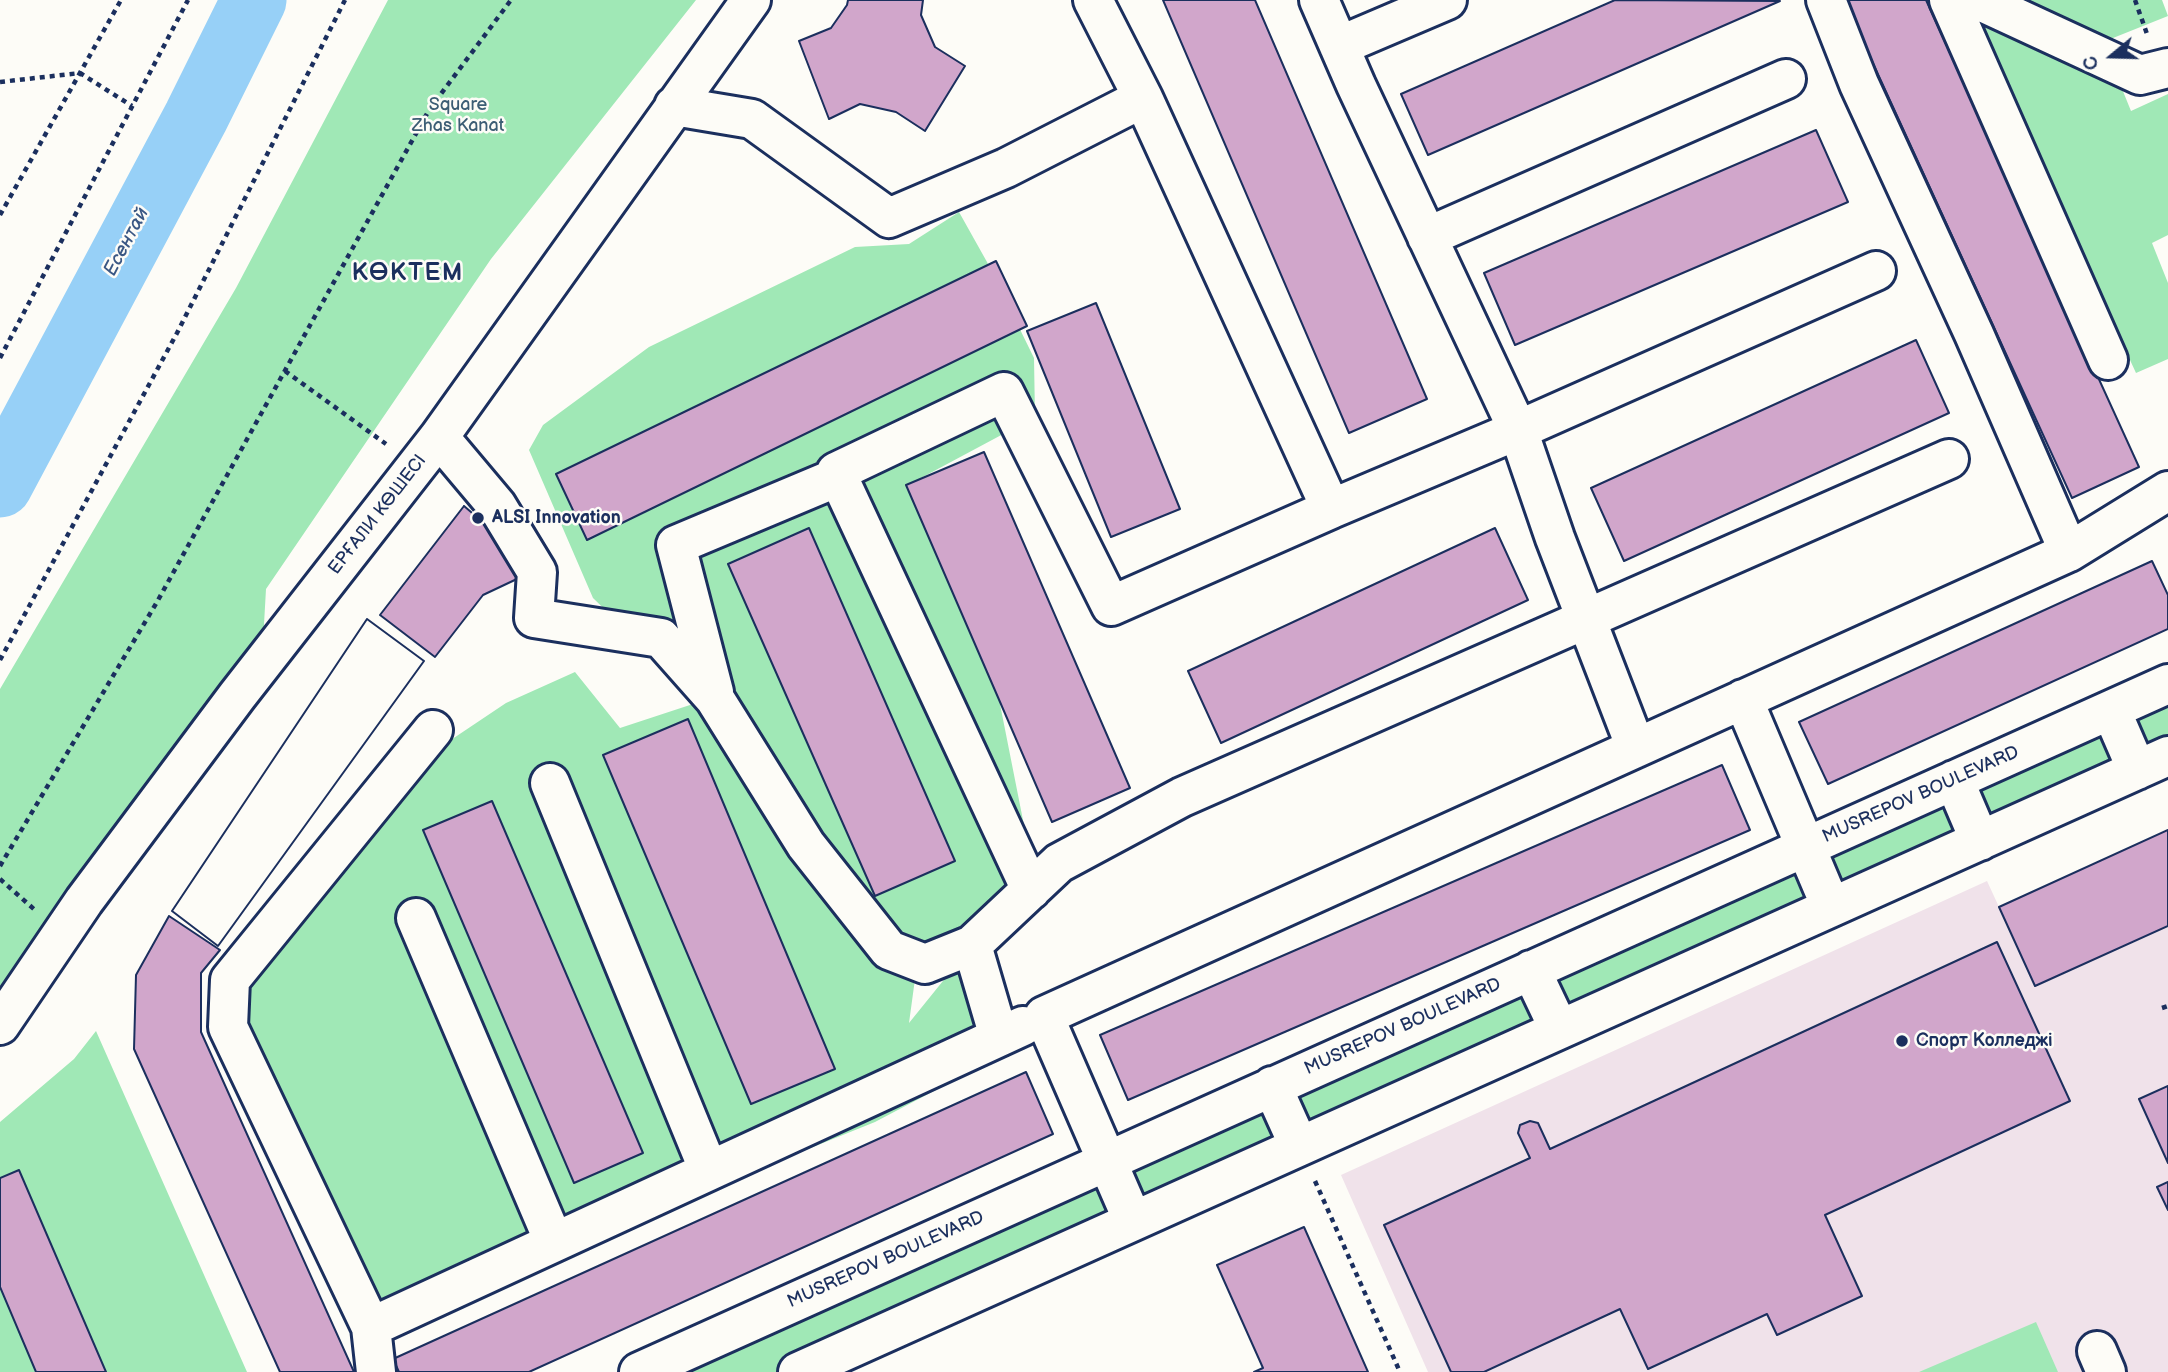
<!DOCTYPE html>
<html>
<head>
<meta charset="utf-8">
<style>
  body { margin:0 }
  #map { position:relative; width:2168px; height:1372px; overflow:hidden; background:#fdfcf7; font-family:"Balsamiq Sans",sans-serif }
  canvas { display:block }
  .north { position:absolute; left:2077px; top:21px; width:70px; height:70px; -webkit-text-stroke:5px #fdfcf7; paint-order:stroke; rotate:251deg; font-size:19px; font-weight:700; line-height:28px; text-align:center; color:#1b2f5e }
  .north::after { content:''; display:block; margin:auto; width:24px; height:32px; background:#1b2f5e; clip-path:polygon(50% 0,100% 100%,50% 72%,0 100%) }
</style>
</head>
<body>
<div id="map">
<canvas width="2168" height="1372"></canvas>
<div class="north">С</div>
</div>
<script>
const g = document.querySelector('canvas').getContext('2d');
g.lineJoin = 'round';
function fill(path, color) { g.fillStyle = color; g.fill(path, 'evenodd'); }
const poly = rows => new Path2D(rows.map(r => 'M' + r).join(''));
function strokePath(path, color, width, dash) { g.strokeStyle = color; g.lineWidth = width; g.lineCap = dash ? 'butt' : 'round'; g.setLineDash(dash || []); g.stroke(path); }
function write(font, color, halo, rows, align = 'center') {
  g.font = font + ' "Balsamiq Sans",sans-serif'; g.lineWidth = 5; g.setLineDash([]); g.textBaseline = 'middle'; g.strokeStyle = halo; g.fillStyle = color; for (const [text, x, y, turn = 0] of rows) {
    g.save(); g.translate(x, y); g.rotate((+turn || 0) * Math.PI / 180); g.textAlign = isNaN(turn) ? turn : align; if (halo) g.strokeText(text, 0, 0); g.fillText(text, 0, 0); g.restore();
  }
}
fill(poly([
  [2168,830,2168,1372,1428,1372,1341,1175,1987,881,1999,907]
]), '#f0e2ea');
fill(poly([
  [388,0,696,0,491,259,266,589,263,642,0,1011,0,689,236,288],
  [1964,0,2162,0,2168,16,2103,42,2131,111,2168,94,2168,235,2152,243,2168,283,2168,359,2136,373],
  [959,212,987,262,1034,358,1035,417,906,486,999,699,1039,901,915,979,909,1023,972,945,989,1062,875,1122,620,1225,382,1309,245,1020,248,983,409,768,506,703,575,672,620,728,693,704,730,677,636,640,593,598,529,450,543,425,649,347,855,247,909,244],
  [2168,684,2168,756,799,1372,640,1372],
  [96,1031,247,1372,0,1372,0,1122,74,1059],
  [2036,1322,2058,1372,1919,1372]
]), '#a0e8b6');
strokePath(poly([
  [0,485,196,117,254,0]
]), '#97d0f7', 65);
const building = poly([
  [848,0,923,0,921,15,935,47,965,66,925,131,896,112,860,104,829,119,799,41,831,28,847,5,848,0],
  [1163,0,1255,0,1427,399,1349,433,1163,0],
  [1615,0,1780,1,1428,155,1401,94,1615,0],
  [1844,0,1926,0,2139,467,2072,498,1844,0],
  [1816,130,1848,202,1515,345,1484,273,1816,130],
  [996,261,1027,326,587,540,556,474,996,261],
  [1096,303,1180,509,1111,537,1027,331,1096,303],
  [1916,340,1949,413,1624,561,1591,488,1916,340],
  [984,452,1130,788,1052,822,906,485,984,452],
  [464,506,478,518,490,513,519,578,483,595,435,657,380,615,464,506],
  [809,528,955,861,875,896,728,564,809,528],
  [1495,528,1528,600,1221,743,1188,671,1495,528],
  [2152,561,2168,595,2168,629,1828,784,1799,722,2152,561],
  [367,619,424,661,218,946,172,911,367,619],
  [367,619,424,661,218,946,172,911,367,619],
  [688,719,835,1069,751,1104,603,755,688,719],
  [1722,765,1750,830,1128,1100,1100,1035,1722,765],
  [492,801,643,1153,574,1183,423,830,492,801],
  [2168,830,2168,926,2035,986,1999,907,2168,830],
  [169,916,220,950,201,973,201,1032,354,1372,280,1372,134,1049,136,975,169,916],
  [1997,942,2070,1101,1825,1215,1862,1296,1777,1335,1767,1314,1648,1369,1620,1309,1484,1372,1451,1372,1384,1225,1530,1158,1518,1133,1520,1125,1530,1121,1538,1123,1550,1149,1997,942],
  [1026,1072,1053,1134,529,1372,399,1372,393,1359,1026,1072],
  [2168,1086,2168,1163,2139,1099,2168,1086],
  [19,1170,106,1372,36,1372,0,1287,0,1178,19,1170],
  [2168,1182,2168,1210,2157,1187,2168,1182],
  [1304,1227,1368,1372,1254,1372,1263,1368,1217,1265,1304,1227]
]);
fill(building, '#d1a6cb');
strokePath(building, '#1b2f5e', 2);
const minor = poly([
  [1093,0,1143,98,1331,509,1518,430,1555,538,1636,748],
  [1319,0,1356,85,1518,430,1876,271],
  [1949,0,2108,360],
  [1978,0,2140,75,2168,68],
  [1339,46,1447,0],
  [674,106,752,119,889,218,1006,168,1143,98],
  [1427,237,1786,79],
  [439,437,497,506,537,572,534,618,661,638,715,699,806,845,889,950,925,964,972,945],
  [2069,552,2168,491],
  [714,692,676,545,838,477],
  [1743,699,1831,907],
  [2111,710,2137,770],
  [1954,780,1980,841],
  [550,783,709,1171],
  [1031,890,836,472,1004,392,1111,606,1331,509],
  [416,918,554,1242],
  [1531,970,1559,1029],
  [0,1025,84,901,237,696,439,437,751,0],
  [999,1037,972,945,1059,863,1182,797,1949,459],
  [1272,1086,1299,1146],
  [1133,1221,1044,1016,2069,552,1974,334,1859,84,1826,0],
  [371,1327,228,1027,230,980,433,730],
  [2097,1351,2106,1372],
  [376,1372,371,1327,1023,1026],
  [639,1372,2168,684],
  [798,1372,2168,756]
]);
strokePath(minor, '#1b2f5e', 44);
strokePath(poly([
  [2135,0,2147,34],
  [0,82,80,73,132,106],
  [0,215,121,0],
  [0,358,188,0],
  [285,371,386,444],
  [0,660,177,333,345,0],
  [0,866,157,602,429,110,511,0],
  [0,879,35,910],
  [2162,1008,2168,1006],
  [1315,1181,1400,1372]
]), '#1b2f5e', 4.5, [5, 5]);
strokePath(minor, '#fdfcf7', 38);
for (const [x, y, r, color] of [
  [478,518,7,"#1b2f5e"],
  [1902,1041,7,"#1b2f5e"]
]) { const dot = new Path2D(); dot.arc(x, y, r, 0, 2 * Math.PI); g.fillStyle = color; g.fill(dot); strokePath(dot, '#fdfcf7', 2.5); }
write('18px', '#3c5d74', '#fdfcf7', [
  ["Square",458,105],
  ["Zhas Kanat",458,126]
]);
write('18px', '#1b2f5e', '#fdfcf7', [
  ["ЕРҒАЛИ КӨШЕСІ",378,515,-52],
  ["MUSREPOV BOULEVARD",1921,795,-24],
  ["MUSREPOV BOULEVARD",1403,1027,-24],
  ["MUSREPOV BOULEVARD",886,1260,-24]
]);
write('bold 18px', '#1b2f5e', '#fdfcf7', [
  ["ALSI Innovation",492,518],
  ["Спорт Колледжі",1916,1041]
], 'left');
write('italic 19px', '#3a5784', '#fdfcf7', [
  ["Есентай",127,242,-62]
]);
g.letterSpacing = '2px';
write('bold 24px', '#1b2f5e', '#fdfcf7', [
  ["КӨКТЕМ",408,274]
]);
g.letterSpacing = '0px';
</script>
</body>
</html>
